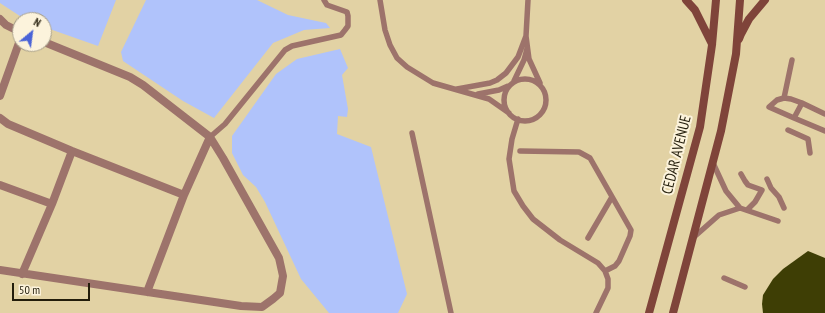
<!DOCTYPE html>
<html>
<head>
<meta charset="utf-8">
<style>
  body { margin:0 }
  #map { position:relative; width:825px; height:313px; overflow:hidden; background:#e2d2a4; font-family:"PT Sans Narrow",sans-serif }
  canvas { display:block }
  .north { position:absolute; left:12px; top:12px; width:40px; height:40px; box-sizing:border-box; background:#fcf3dc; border:1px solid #a59d88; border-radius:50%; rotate:29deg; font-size:11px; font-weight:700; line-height:16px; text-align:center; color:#231d0b }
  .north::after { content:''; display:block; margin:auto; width:14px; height:18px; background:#4a63d7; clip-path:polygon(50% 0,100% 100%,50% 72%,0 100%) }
  .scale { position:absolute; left:12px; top:283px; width:78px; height:18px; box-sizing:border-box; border:2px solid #231d0b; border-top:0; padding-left:5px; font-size:12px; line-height:14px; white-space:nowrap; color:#231d0b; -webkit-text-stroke:3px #fcf3dc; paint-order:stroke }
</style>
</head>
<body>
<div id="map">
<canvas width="825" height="313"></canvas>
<div class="north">N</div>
<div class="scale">50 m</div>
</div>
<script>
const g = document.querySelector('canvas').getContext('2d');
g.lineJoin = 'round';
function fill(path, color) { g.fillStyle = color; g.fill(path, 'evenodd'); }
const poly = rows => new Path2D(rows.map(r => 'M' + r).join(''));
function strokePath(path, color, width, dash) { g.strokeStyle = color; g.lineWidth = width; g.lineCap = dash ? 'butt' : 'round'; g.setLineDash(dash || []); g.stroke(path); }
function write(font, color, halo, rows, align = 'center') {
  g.font = font + ' "PT Sans Narrow",sans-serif'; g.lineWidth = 4; g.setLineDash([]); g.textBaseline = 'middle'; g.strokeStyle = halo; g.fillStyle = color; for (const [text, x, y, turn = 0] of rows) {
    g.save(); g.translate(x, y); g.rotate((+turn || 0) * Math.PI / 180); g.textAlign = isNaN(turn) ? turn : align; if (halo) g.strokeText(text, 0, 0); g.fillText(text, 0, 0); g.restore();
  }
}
fill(poly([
  [0,0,116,0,98,46,44,27,44,20,26,20,0,3],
  [146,0,257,0,288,15,326,23,330,28,304,30,273,43,214,118,183,101,123,61,121,52],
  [340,49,348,68,342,75,348,109,347,117,338,116,337,134,371,147,407,294,398,313,329,313,301,279,265,202,256,187,243,175,232,153,232,136,276,74,297,59]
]), '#b0c3fb');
fill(poly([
  [808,251,825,258,825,313,763,313,762,304,763,295,773,279,783,269]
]), '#3e3e05');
strokePath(poly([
  [380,0,385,30,390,45,397,58,407,67,433,83,489,99,509,113],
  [528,0,526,36,529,59,540,83],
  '504 100a21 21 0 1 1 42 0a21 21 0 1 1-42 0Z',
  [514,81,524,60,527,49],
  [457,89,490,83,497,80,506,73,518,57,526,36],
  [478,94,499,90,508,86],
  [784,98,792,60],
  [802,103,794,118,769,107,777,100,784,98,791,99,802,103,825,114],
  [794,118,825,131],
  [518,119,512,139,509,159,514,191,523,206,533,219,560,240,598,263,605,271,608,279,608,288,596,313],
  [788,130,808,139,810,153],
  [412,133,451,313],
  [210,137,225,124,285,50,292,46,341,35,345,30,348,26,348,16,347,12,327,5,324,0],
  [520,151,579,152,590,158,631,230,630,236,619,261,615,266,605,271],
  [741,174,745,181,748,185,762,190,755,202,747,210],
  [767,179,771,188,779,197,784,208],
  [740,208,778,221],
  [694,237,719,215,740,208,726,191,713,163],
  [588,238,612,197],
  [724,278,745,287]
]), '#9d736b', 5.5);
strokePath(poly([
  [0,19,6,25,20,32],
  [0,96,20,40],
  [0,118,8,124,72,151,184,195],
  [0,185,52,204],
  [0,270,241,306,262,307,273,299,280,293,283,276,279,258,223,158,210,137,143,85,130,77,44,42],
  [22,274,52,204,72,151],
  [147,292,184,195,210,137]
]), '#9d736b', 8);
strokePath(poly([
  [686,0,695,10,712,44],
  [739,39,741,34,749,19,765,0],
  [649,313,700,127,712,45,716,0],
  [673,313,721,131,736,54,740,0]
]), '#7f443a', 8);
write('15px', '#231d0b', '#fcf3dc', [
  ["CEDAR AVENUE",677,155,-76]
]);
</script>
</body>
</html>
